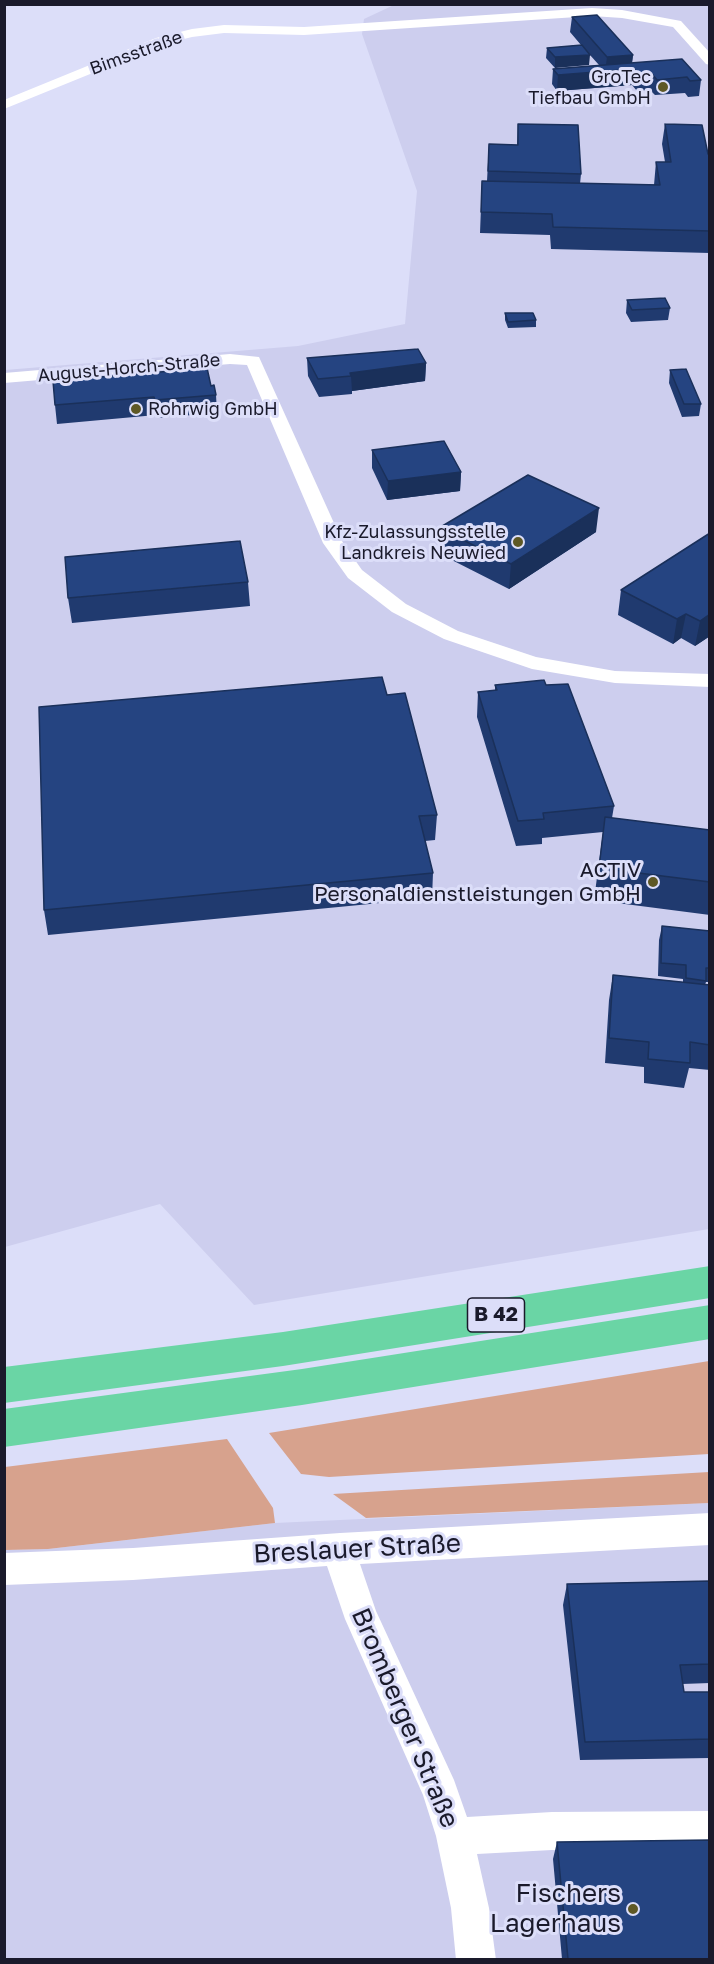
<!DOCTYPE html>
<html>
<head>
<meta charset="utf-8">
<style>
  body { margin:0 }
  #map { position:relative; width:714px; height:1964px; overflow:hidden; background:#dcdef9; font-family:"Golos Text",sans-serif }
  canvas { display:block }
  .frame { position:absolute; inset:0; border:6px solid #1a1a2b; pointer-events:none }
</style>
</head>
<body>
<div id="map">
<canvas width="714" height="1964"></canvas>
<div class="frame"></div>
</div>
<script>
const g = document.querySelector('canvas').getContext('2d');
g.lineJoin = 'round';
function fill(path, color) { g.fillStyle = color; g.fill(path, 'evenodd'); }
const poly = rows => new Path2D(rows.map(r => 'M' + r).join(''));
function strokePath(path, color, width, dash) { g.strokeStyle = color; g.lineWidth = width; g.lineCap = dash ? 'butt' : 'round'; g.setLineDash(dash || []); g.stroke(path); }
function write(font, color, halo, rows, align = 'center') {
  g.font = font + ' "Golos Text",sans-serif'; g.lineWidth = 6; g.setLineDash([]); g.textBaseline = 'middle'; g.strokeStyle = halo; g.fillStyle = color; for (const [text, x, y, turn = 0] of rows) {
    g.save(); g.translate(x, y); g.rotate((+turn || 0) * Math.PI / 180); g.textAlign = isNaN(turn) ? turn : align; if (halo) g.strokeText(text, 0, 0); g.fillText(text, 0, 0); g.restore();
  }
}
fill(poly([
  [396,4,709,5,709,1229,254,1305,160,1204,5,1247,5,370,298,346,405,324,417,191,362,34,364,19],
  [709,1503,709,1959,5,1959,4,1550,48,1549,275,1523]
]), '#cdceee');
fill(poly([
  [709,1361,709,1454,329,1477,301,1474,269,1433],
  [227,1439,273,1508,275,1523,48,1549,5,1550,5,1467],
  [709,1472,709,1503,366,1518,333,1494]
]), '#d7a28d');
fill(poly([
  [592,8,622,10,681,21,710,53,710,65,706,64,673,27,622,18,592,16,304,35,224,33,192,37,164,44,4,109,4,100,156,38,192,29,224,25,304,27,592,8],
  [230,354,259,357,343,543,362,570,406,604,458,631,536,657,615,671,710,674,710,687,615,683,532,669,444,639,392,612,348,578,323,543,247,365,230,364,4,383,4,373,230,354],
  [710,1513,710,1545,360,1564,376,1611,454,1780,467,1817,552,1812,710,1811,710,1849,552,1850,477,1854,489,1908,496,1960,456,1960,451,1908,436,1836,423,1795,345,1619,327,1566,133,1580,4,1585,4,1553,133,1548,340,1533,710,1513]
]), '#fff');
fill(poly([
  [710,1266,710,1298,283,1366,4,1403,4,1367,283,1332,710,1266],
  [710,1305,710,1339,302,1405,4,1447,4,1409,302,1369,710,1305]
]), '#6ad5a5');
fill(poly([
  [572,17,633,55,632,63,701,80,699,96,688,97,685,93,655,95,650,90,637,91,632,85,557,91,552,84,553,69,599,65,590,55,555,68,546,58,547,48,581,45,570,32],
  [518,124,581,174,580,184,654,185,656,162,665,162,662,144,665,124,710,154,710,253,551,249,550,235,480,233,482,181,487,181,489,144,517,145],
  [627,300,670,308,668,320,631,322,626,313],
  [505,313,536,320,536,327,508,328,505,320],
  [307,358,426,363,425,381,352,391,352,394,319,397,308,376],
  [670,370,701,404,699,416,682,417,669,383],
  [211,386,216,395,217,413,157,418,156,415,57,424,55,405],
  [372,450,461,472,460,491,387,500,372,468],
  [439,528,596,532,509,589,438,553],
  [710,533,710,636,695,646,681,638,673,644,618,615,621,590],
  [248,582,250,606,72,623,68,598],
  [495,685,546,685,614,806,612,818,710,830,710,915,594,900,603,832,542,838,542,844,516,846,477,717,478,692,495,691],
  [387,695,437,815,435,840,425,841,433,873,432,898,48,935,44,910],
  [662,926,710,931,710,982,706,982,705,985,710,985,710,1070,689,1068,684,1088,644,1083,644,1067,605,1063,609,1000,613,975,683,982,683,979,658,976,659,940],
  [710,1581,710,1683,682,1684,684,1692,710,1692,710,1758,580,1760,563,1605,567,1584],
  [557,1842,710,1959,562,1959,553,1859]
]), '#203a6f');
fill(poly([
  [590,55,589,65,555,68,555,57],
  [633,55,631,70,634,69,632,85,557,91,558,75,605,72,607,57],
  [426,363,425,381,352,391,351,376,350,373],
  [461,472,460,491,387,500,388,481],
  [599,508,596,532,509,589,511,564],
  [686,614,681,638,673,644,677,619],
  [710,614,710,636,695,646,700,621]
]), '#1a305a');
const building = poly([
  [597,15,633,55,607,57,572,17,597,15],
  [582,45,590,55,555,57,547,48,582,45],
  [682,59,701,80,690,81,687,77,657,80,652,74,639,75,634,69,558,75,553,69,682,59],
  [518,124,578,125,581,174,488,171,489,144,518,145,518,124],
  [665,124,702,125,708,154,710,154,710,231,553,227,552,214,481,212,482,181,660,185,656,162,671,162,665,124],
  [665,298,670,308,632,310,627,300,665,298],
  [505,313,533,313,536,320,508,322,505,313],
  [418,349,426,363,350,373,351,376,318,379,307,358,418,349],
  [207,368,211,386,214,385,216,395,155,400,154,397,55,405,53,381,207,368],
  [686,369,701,404,684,404,670,370,686,369],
  [444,441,461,472,388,481,372,450,444,441],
  [528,475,599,508,511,564,439,528,528,475],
  [710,533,710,614,700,621,686,614,677,619,621,590,710,533],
  [240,541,248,582,68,598,65,557,240,541],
  [382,677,387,695,405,693,437,815,419,816,433,873,44,910,39,707,382,677],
  [544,680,546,685,568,684,614,806,543,813,544,819,518,821,478,692,497,690,495,685,544,680],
  [605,817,710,830,710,882,599,868,605,817],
  [662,926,710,931,710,968,706,968,706,981,686,978,686,965,661,963,662,926],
  [613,975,710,985,710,1045,690,1042,690,1063,648,1059,649,1042,609,1038,613,975],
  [710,1581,710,1664,680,1665,684,1692,710,1692,710,1739,585,1742,567,1584,710,1581],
  [710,1840,710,1959,568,1959,557,1842,710,1840]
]);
fill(building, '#254481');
strokePath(building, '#1a305a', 1.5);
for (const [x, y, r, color] of [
  [663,87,6,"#5e5825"],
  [136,409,6,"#5e5825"],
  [518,542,6,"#5e5825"],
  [653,882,6,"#5e5825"],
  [633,1909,6,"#5e5825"]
]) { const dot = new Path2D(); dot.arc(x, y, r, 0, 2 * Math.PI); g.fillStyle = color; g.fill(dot); strokePath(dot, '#dcdef9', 2); }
write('18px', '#1a1a2b', '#dcdef9', [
  ["Bimsstraße",136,53,-20],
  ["August-Horch-Straße",129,368,-5]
]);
write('18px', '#1a1a2b', '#dcdef9', [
  ["GroTec",651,77],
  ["Tiefbau GmbH",651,98],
  ["Rohrwig GmbH",148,409,"left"],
  ["Kfz-Zulassungsstelle",506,532],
  ["Landkreis Neuwied",506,553]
], 'right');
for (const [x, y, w] of [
  [496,1315,57]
]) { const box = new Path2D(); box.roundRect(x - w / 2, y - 17, w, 34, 4.5); g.fillStyle = '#dcdef9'; g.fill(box); strokePath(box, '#1a1a2b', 1.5); }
write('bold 20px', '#1a1a2b', null, [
  ["B 42",496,1315]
]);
write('21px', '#1a1a2b', '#dcdef9', [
  ["ACTIV",641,870],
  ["Personaldienstleistungen GmbH",641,894]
], 'right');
write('26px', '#1a1a2b', '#dcdef9', [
  ["Breslauer Straße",357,1549,-3],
  ["Bromberger Straße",405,1718,67]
]);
write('26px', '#1a1a2b', '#dcdef9', [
  ["Fischers",621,1894],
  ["Lagerhaus",621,1924]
], 'right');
</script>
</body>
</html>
